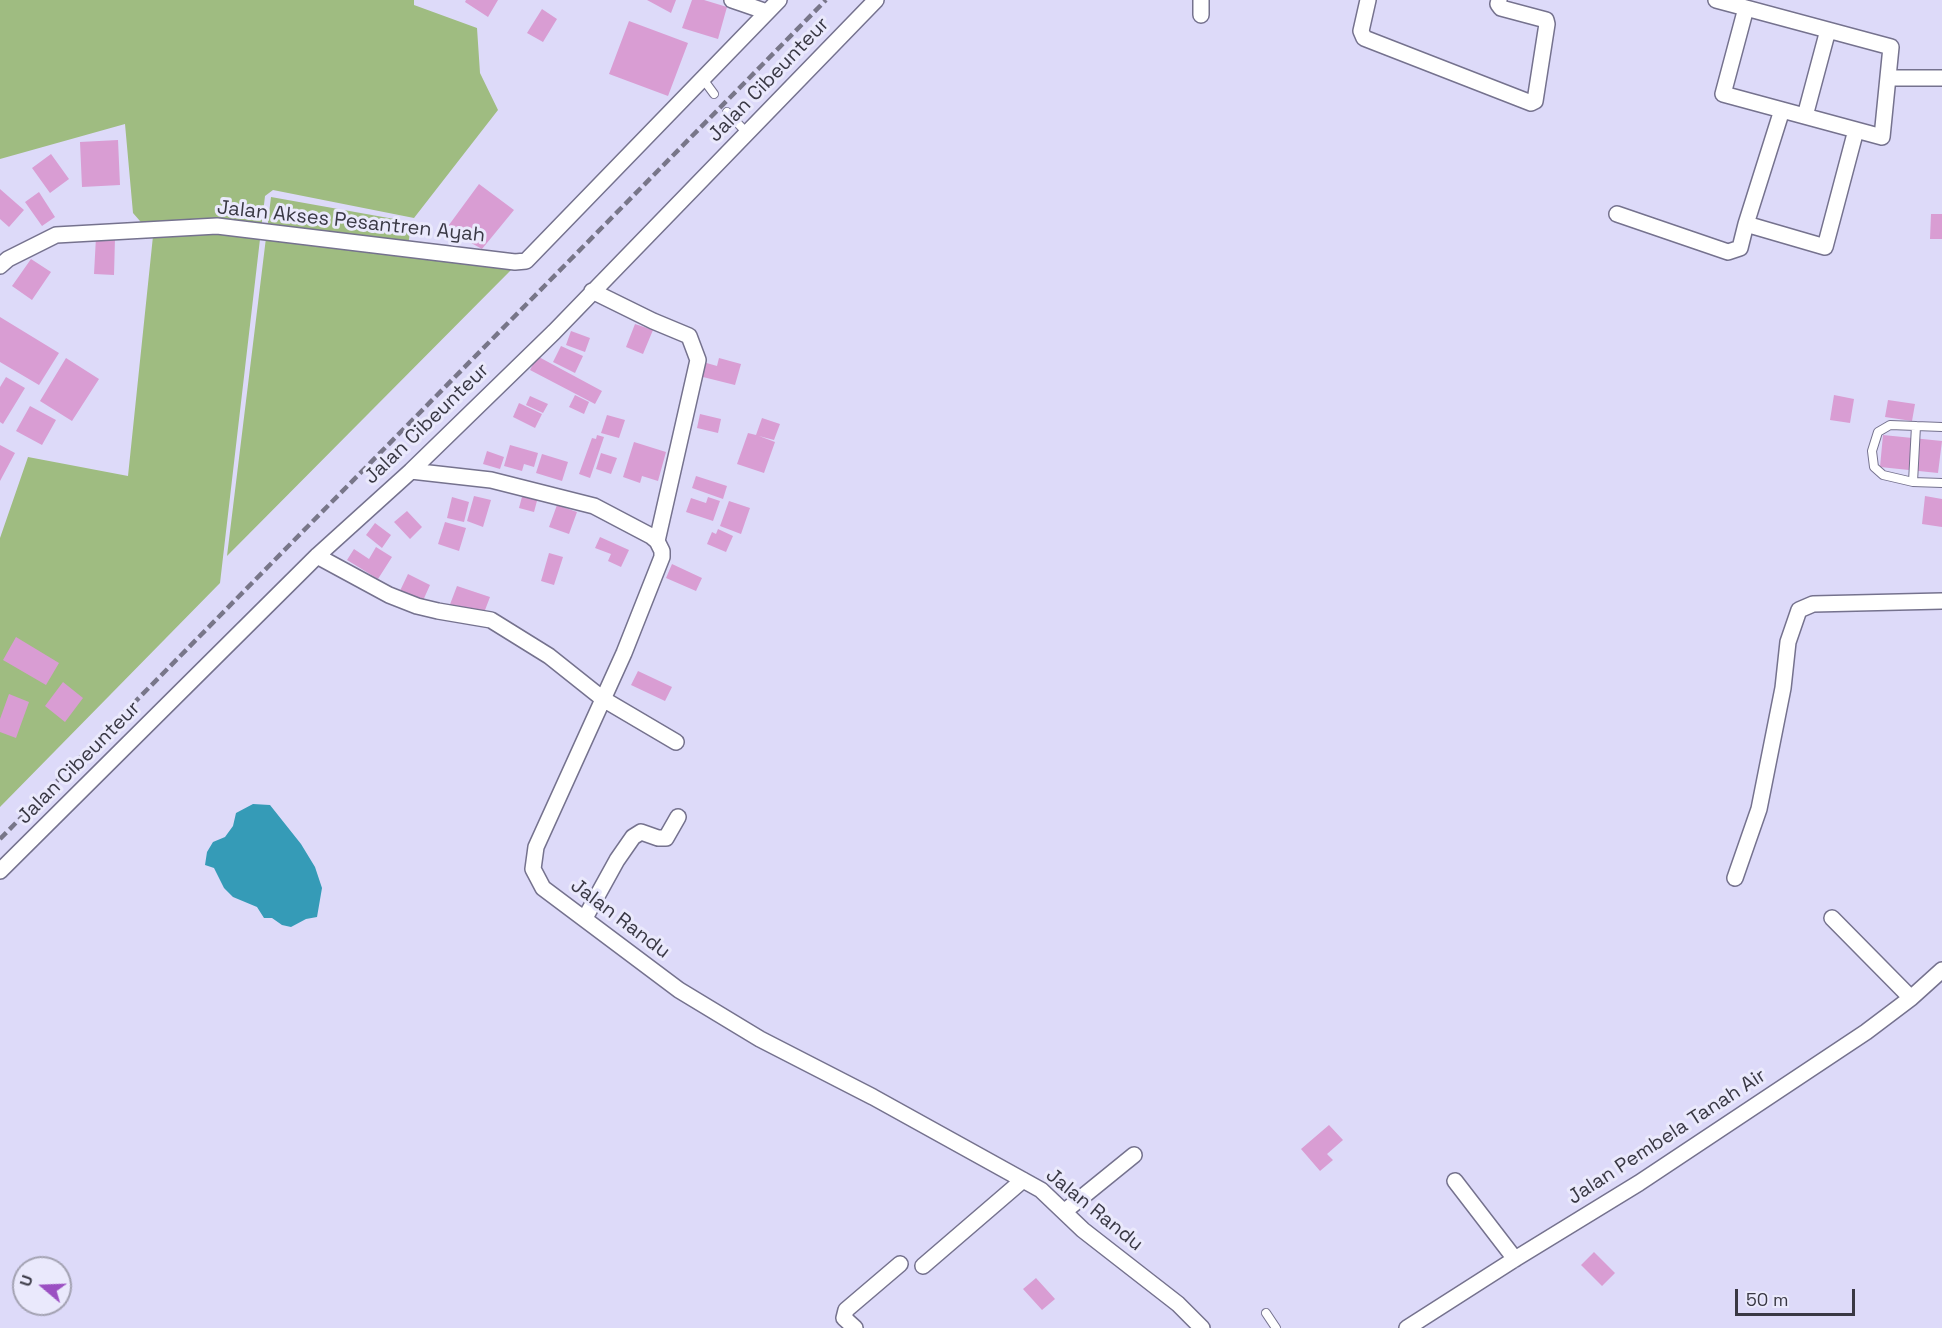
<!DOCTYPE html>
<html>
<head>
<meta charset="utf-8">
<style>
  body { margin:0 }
  #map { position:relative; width:1942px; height:1328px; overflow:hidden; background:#dddaf9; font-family:"Space Grotesk",sans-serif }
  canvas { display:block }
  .north { position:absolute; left:12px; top:1256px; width:60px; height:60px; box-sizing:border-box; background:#eae9fc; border:2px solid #a3a2b2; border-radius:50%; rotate:289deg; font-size:16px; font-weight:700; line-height:24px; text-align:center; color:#393844 }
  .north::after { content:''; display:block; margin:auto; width:21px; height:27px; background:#9b50c2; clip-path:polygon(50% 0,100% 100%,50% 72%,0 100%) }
  .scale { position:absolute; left:1735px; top:1289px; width:120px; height:27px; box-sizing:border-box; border:3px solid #393844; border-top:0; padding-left:8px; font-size:18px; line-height:21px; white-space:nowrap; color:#393844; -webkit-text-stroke:4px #eae9fc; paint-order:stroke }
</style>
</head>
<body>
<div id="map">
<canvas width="1942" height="1328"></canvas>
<div class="north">U</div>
<div class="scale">50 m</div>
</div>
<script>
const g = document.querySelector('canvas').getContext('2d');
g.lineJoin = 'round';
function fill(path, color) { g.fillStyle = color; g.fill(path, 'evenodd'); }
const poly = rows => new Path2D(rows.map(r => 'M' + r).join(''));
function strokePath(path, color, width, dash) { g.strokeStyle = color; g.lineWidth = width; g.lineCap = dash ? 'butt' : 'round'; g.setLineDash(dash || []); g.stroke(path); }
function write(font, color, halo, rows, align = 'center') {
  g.font = font + ' "Space Grotesk",sans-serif'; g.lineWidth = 6; g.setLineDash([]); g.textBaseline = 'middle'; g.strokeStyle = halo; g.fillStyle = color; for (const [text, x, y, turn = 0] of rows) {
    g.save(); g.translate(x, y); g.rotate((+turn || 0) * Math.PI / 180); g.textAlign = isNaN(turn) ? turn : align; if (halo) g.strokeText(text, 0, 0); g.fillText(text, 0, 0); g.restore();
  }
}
fill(poly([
  [0,0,414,0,414,5,477,28,480,73,498,110,414,218,273,190,265,196,220,583,0,807,0,538,28,457,128,476,153,236,133,213,125,124,0,159],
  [271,197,411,222,408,248,512,269,227,556]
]), '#9fbc81');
fill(poly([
  [253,804,270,805,301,844,315,867,322,888,317,917,306,919,291,927,282,925,272,918,264,918,257,907,233,897,224,888,214,868,205,865,207,852,213,842,225,837,233,826,236,813]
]), '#359bb7');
fill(poly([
  [466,0,498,0,488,17,465,2],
  [647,0,676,0,671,13],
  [692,0,704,0,727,7,718,39,682,28],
  [542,9,557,19,543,42,527,33],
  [629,21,688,43,668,96,609,74],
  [118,140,120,185,82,187,80,142],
  [51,154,69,179,50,193,32,168],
  [479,184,514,210,482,249,446,229],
  [0,189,24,210,9,227,0,219],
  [39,192,55,217,42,226,25,202],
  [1931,214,1942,214,1942,239,1930,239],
  [96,237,115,238,114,275,94,274],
  [31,259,51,272,32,300,12,286],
  [0,317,59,353,39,385,0,362],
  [635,324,653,330,643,354,626,347],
  [571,331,590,338,585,352,566,345],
  [561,346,583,356,575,373,553,362],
  [537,356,602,391,595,404,530,370],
  [66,358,99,379,72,421,40,401],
  [719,358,741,364,735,385,699,376,703,362,717,366],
  [6,377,25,388,3,424,0,422,0,387],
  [575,395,589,402,584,414,569,407],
  [1834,395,1854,399,1850,423,1830,420],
  [530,396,548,404,543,413,526,405],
  [1888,400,1915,404,1912,421,1885,417],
  [519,403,542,414,535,428,513,417],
  [30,406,56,420,42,445,16,431],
  [700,414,721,419,718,433,697,428],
  [607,415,625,420,619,438,601,433],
  [762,418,780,424,774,440,759,436,775,442,764,473,737,464,748,433,756,435],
  [597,435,604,437,590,478,579,474,592,438,596,439],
  [1883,435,1942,441,1938,473,1880,467],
  [634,442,666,452,658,481,642,476,640,483,623,477],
  [0,445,15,453,0,481],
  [510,445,538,453,534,467,524,464,522,471,504,466],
  [487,451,504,457,500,469,483,464],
  [601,453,617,458,611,474,596,469],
  [542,454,568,462,562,481,536,473],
  [696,476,727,486,723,499,692,488],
  [523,493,538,497,534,512,519,508],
  [474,496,491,500,483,527,467,521],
  [1925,496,1942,499,1942,527,1922,524],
  [452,497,469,502,464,522,447,518],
  [708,497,720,501,713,521,686,512,691,498,706,503],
  [729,501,750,508,741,534,720,526],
  [557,505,577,512,569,534,549,527],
  [407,511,422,527,410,539,394,522],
  [445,522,466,528,459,551,438,544],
  [375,523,391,535,382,548,366,535],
  [718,529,733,536,726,552,707,544,712,532,716,534],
  [600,537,629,550,621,567,608,561,611,554,595,548],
  [376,547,392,557,378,579,347,560,354,549,369,559],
  [549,553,563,557,554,585,541,581],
  [672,564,702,578,696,591,666,578],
  [408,574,430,585,421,605,398,595],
  [457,586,490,597,482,618,449,607],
  [16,637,59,663,46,685,3,660],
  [638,671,672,687,665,701,631,685],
  [63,682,83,698,65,722,45,706],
  [9,694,29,702,16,738,0,732,0,719],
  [1329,1125,1343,1140,1327,1154,1333,1160,1320,1171,1301,1149],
  [1594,1252,1615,1273,1602,1286,1581,1265],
  [1036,1278,1055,1299,1042,1310,1023,1289]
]), '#d99dd3');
const service = poly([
  [703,79,714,94],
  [727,112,747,133],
  [1942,427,1890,425,1878,432,1872,451,1874,467,1883,475,1913,482,1942,483],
  [1913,482,1916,426],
  [1266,1313,1276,1328]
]);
const minor = poly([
  [732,0,767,12],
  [1201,0,1201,15],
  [1368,0,1361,31,1364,38,1531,103,1535,101,1547,24,1546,20,1501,8,1498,4,1499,0],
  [1716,0,1746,8,1891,47,1882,137,1723,94,1746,8],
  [1888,78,1942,78],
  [1782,110,1746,224,1825,247,1856,130],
  [1805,116,1828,30],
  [1617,214,1728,252,1740,248,1746,224],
  [0,266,8,259,56,235,217,226,515,262,526,261,779,0],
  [592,291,653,321,689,336,698,360,657,541],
  [411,471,491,480,594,506,651,536,657,541,662,551,662,557,624,653,536,847,533,869,543,888,679,990,760,1039,873,1097,1041,1190,1083,1230,1178,1304,1202,1328],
  [317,556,389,595,417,606,438,611,491,620,549,656,603,699,676,742],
  [0,871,317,556,411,471,554,332,876,0],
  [1735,878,1759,809,1783,688,1788,642,1799,610,1813,604,1942,601],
  [585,918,617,860,633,837,641,832,658,838,666,838,678,817],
  [1832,918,1911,998],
  [1455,1181,1515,1259],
  [1065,1211,1134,1155],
  [923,1266,1023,1180],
  [855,1328,844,1318,846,1310,900,1264],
  [1407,1328,1515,1259,1639,1183,1866,1032,1911,998,1942,970]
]);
strokePath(service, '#75728e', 10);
strokePath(minor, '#75728e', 18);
strokePath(service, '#fff', 8);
strokePath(minor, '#fff', 15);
strokePath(poly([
  [0,839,826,0]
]), '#787689', 4.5, [9, 4.5]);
write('20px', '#393844', '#eae9fc', [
  ["Jalan Cibeunteur",769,80,-46],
  ["Jalan Akses Pesantren Ayah",351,222,6],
  ["Jalan Cibeunteur",427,424,-44],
  ["Jalan Cibeunteur",79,763,-45],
  ["Jalan Randu",620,919,37],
  ["Jalan Pembela Tanah Air",1667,1137,-33],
  ["Jalan Randu",1094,1210,39]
]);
</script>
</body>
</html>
